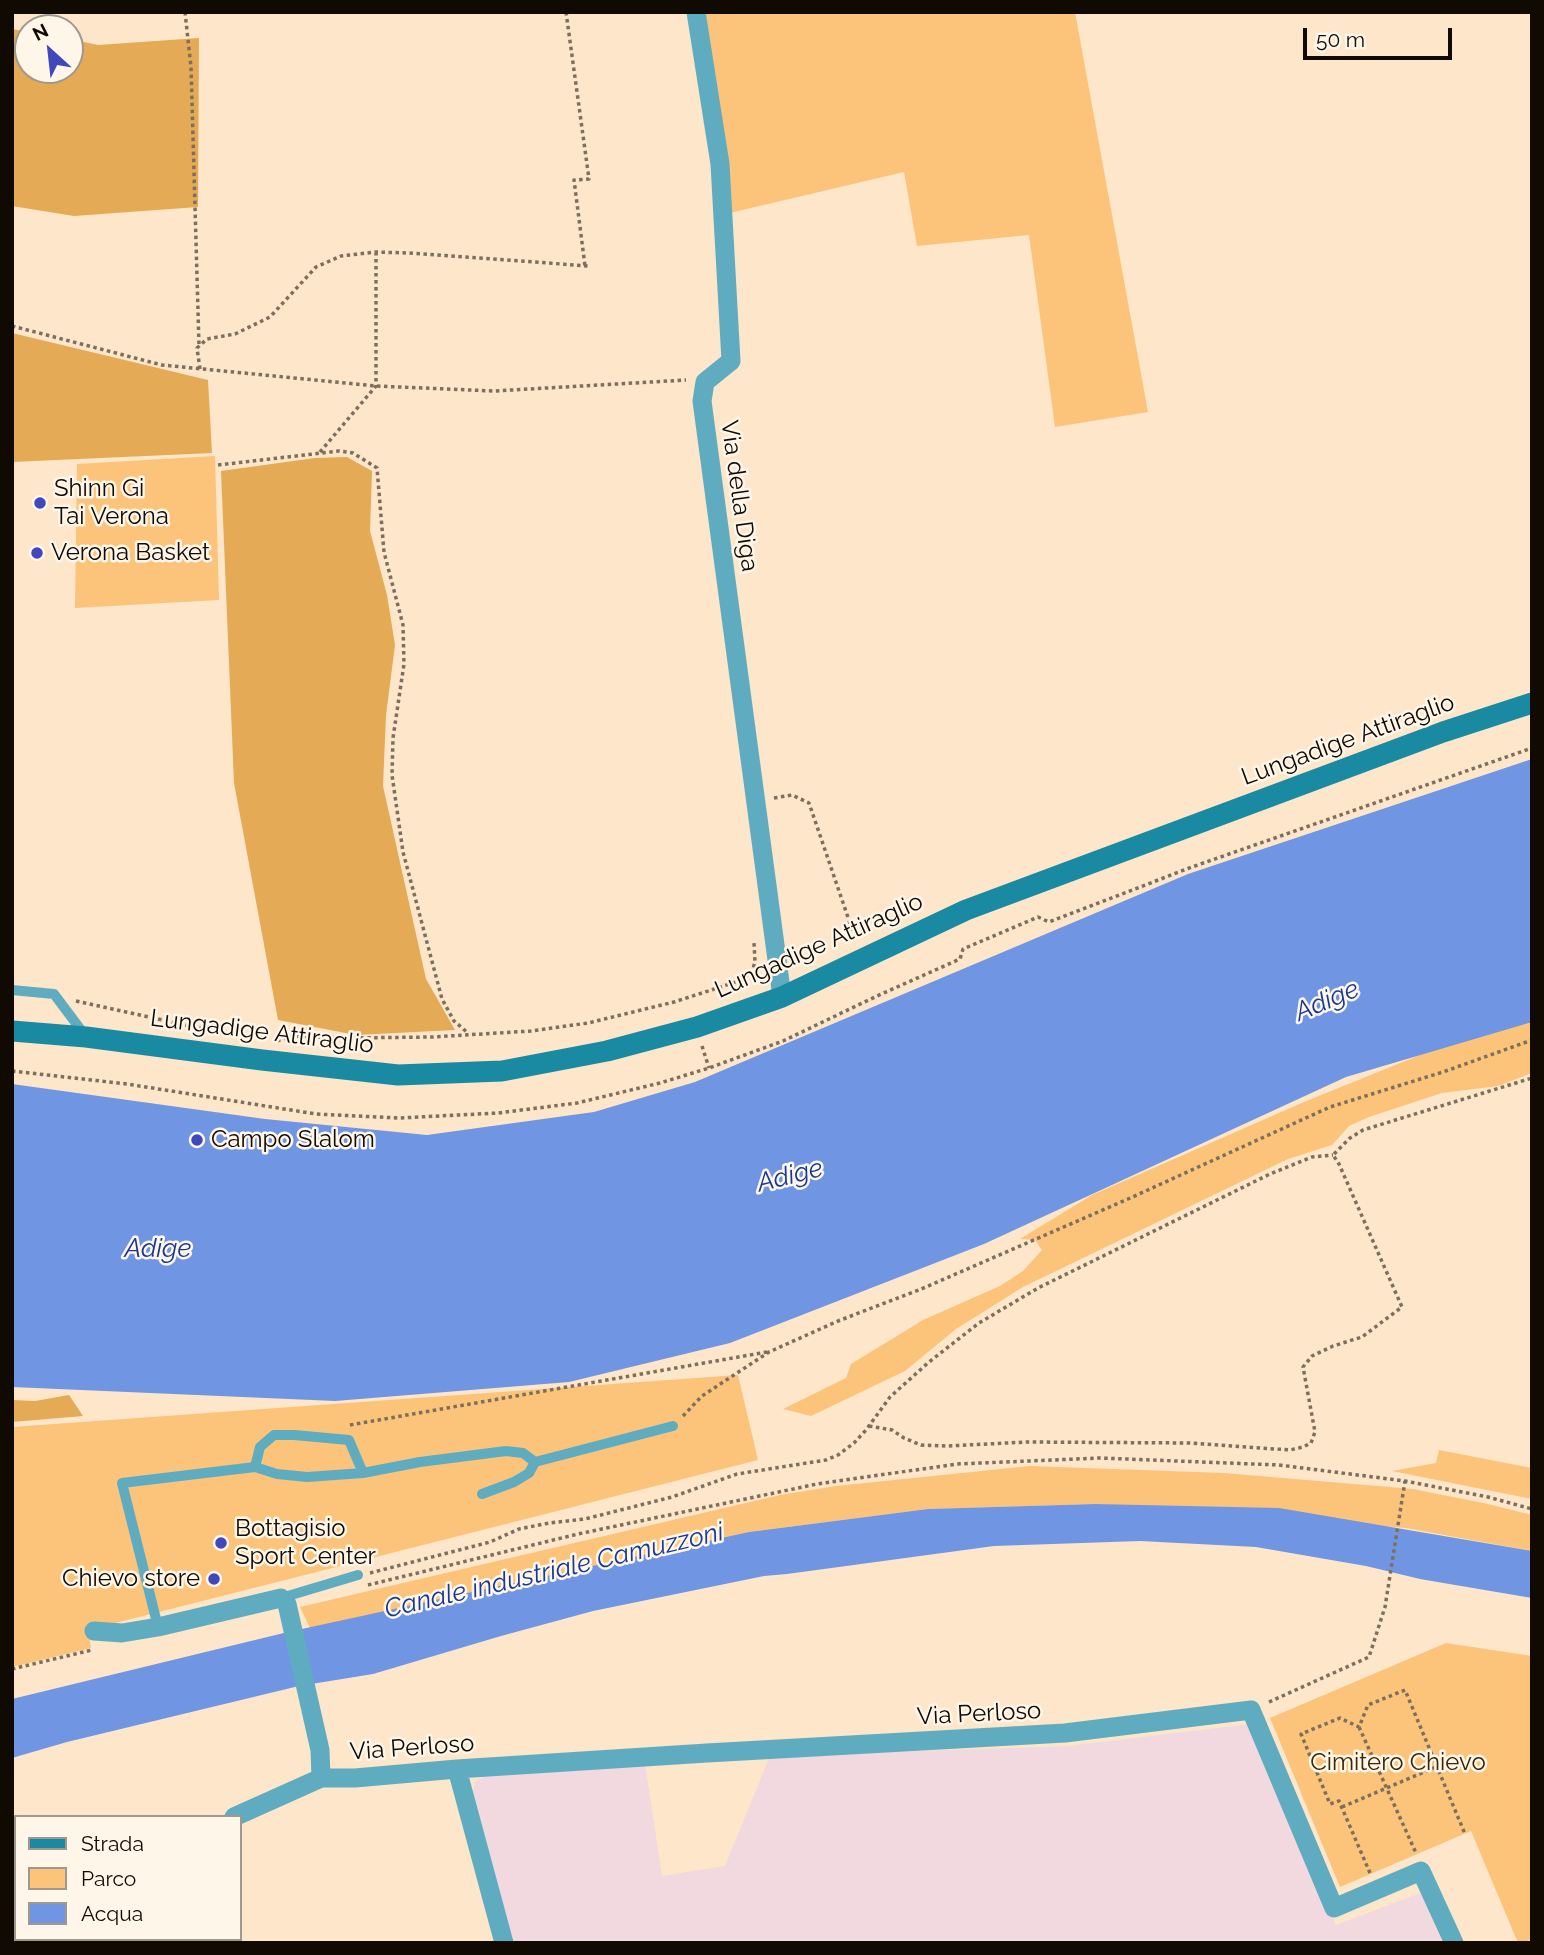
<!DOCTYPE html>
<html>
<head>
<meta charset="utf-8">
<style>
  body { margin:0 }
  #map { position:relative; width:1544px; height:1955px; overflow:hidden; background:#fde6c9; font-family:Raleway,sans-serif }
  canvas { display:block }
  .frame { position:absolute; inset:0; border:14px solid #110a03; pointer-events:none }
  .legend { position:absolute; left:14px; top:1815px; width:228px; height:126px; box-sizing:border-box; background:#fff6ea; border:2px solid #a0988e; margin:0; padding:9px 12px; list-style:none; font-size:21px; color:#110a03 }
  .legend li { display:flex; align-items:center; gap:14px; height:35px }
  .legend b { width:35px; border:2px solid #a0988e }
  .north { position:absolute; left:14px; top:14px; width:70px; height:70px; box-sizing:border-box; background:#fff6ea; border:2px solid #a0988e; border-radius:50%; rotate:333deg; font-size:19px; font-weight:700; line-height:28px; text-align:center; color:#110a03 }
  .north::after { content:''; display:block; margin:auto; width:24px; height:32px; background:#4147bc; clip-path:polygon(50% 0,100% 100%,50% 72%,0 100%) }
  .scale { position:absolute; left:1303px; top:28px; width:149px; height:32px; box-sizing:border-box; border:4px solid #110a03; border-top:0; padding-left:9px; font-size:21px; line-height:24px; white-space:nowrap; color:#110a03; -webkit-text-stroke:5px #fff6ea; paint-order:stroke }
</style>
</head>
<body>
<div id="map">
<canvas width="1544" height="1955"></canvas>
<div class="frame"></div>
<ul class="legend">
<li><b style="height:9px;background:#198aa2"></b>Strada</li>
<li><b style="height:19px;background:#fbc47a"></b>Parco</li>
<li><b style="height:19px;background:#7095e2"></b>Acqua</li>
</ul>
<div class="north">N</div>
<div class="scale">50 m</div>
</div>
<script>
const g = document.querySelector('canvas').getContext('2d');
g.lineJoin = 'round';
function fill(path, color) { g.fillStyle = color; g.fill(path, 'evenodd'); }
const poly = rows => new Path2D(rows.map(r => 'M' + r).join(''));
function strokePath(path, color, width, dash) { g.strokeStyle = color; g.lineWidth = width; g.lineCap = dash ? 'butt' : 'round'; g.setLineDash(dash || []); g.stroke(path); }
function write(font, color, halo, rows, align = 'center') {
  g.font = font + ' Raleway,sans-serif'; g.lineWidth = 5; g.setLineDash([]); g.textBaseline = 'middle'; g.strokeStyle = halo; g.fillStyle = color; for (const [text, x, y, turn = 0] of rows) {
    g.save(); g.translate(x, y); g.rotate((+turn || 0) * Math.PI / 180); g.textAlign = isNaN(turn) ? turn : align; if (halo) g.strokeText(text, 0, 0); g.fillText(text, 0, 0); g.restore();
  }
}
fill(poly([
  [1250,1724,1336,1925,1421,1893,1443,1943,513,1943,472,1799,475,1782,490,1773,645,1764,662,1876,725,1866,770,1756,1068,1746]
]), '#f2d8df');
fill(poly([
  [704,12,1075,12,1148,412,1055,427,1029,235,917,246,904,172,721,215],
  [215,456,219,600,75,608,77,464],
  [1532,1016,1532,1073,1498,1086,1442,1093,1369,1117,1349,1126,1332,1145,1288,1159,1023,1287,956,1329,905,1371,811,1416,783,1409,846,1378,851,1364,923,1320,1000,1286,1023,1271,1042,1250,1035,1240,1020,1239,1092,1195,1304,1102,1452,1042],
  [738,1375,758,1460,88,1630,91,1648,12,1667,12,1427],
  [1439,1450,1532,1468,1532,1499,1392,1471,1436,1463],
  [1030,1466,1224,1473,1413,1489,1488,1504,1532,1515,1532,1551,1406,1528,1095,1504,928,1509,749,1532,310,1628,300,1607,780,1495,836,1486],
  [1446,1643,1532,1656,1532,1939,1522,1943,1518,1943,1471,1831,1340,1887,1270,1718]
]), '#fbc47a');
fill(poly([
  [12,29,28,32,28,70,70,70,70,39,98,45,199,38,198,207,74,216,12,206],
  [12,333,208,380,212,453,12,462],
  [347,457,372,471,370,531,387,595,395,645,386,715,383,786,426,979,455,1030,356,1035,278,1020,234,783,221,471,315,458],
  [69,1395,83,1416,12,1422,12,1400,35,1401]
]), '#e4aa56');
fill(poly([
  [1532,759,1532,1022,1346,1077,984,1244,730,1343,569,1382,335,1401,12,1387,12,1084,265,1119,427,1135,594,1112,695,1082,1188,874],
  [1095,1504,1279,1508,1532,1551,1532,1598,1420,1579,1366,1566,1256,1547,1140,1541,994,1546,787,1574,764,1576,593,1611,501,1636,373,1674,299,1686,67,1742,12,1758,12,1699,288,1632,749,1532,928,1509]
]), '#7095e2');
strokePath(poly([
  [185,12,191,67,199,346],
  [566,12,589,179,574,180,585,266],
  [12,326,162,365,376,386,494,391,686,380],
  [200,369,197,348,207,339,235,334,270,317,316,267,341,256,376,252,409,253,589,266],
  [320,452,376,386,376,253],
  [218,465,339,451,353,453,377,468,384,552,403,625,404,664,393,738,392,775,403,852,442,999,454,1021,468,1033],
  [774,798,792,795,809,803,853,932],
  [76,1001,222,1033],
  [277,1041,292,1036,348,1038,432,1037,531,1031,588,1023,674,1002,739,981,752,972,755,962,754,943],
  [702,1046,709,1068],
  [12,1071,127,1084,316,1114,399,1118,498,1113,577,1103,660,1083,709,1068,783,1041,877,996,960,959,963,949,1038,917,1049,922,1192,867,1532,748],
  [683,1416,702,1396,769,1352,838,1321,919,1290,1128,1199,1330,1107,1443,1072,1532,1040],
  [350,1425,767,1352],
  [869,1426,892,1430,904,1438,921,1445,947,1446,1027,1442,1190,1443,1290,1450,1303,1447,1311,1443,1315,1432,1303,1367,1312,1356,1333,1346,1362,1337,1402,1307,1339,1164,1333,1155,1350,1138,1363,1130,1532,1078],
  [370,1573,490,1542,519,1529,549,1523,585,1519,672,1497,737,1474,826,1460,838,1455,854,1443,866,1430,890,1397,929,1362,979,1323,1038,1288,1270,1174,1312,1157,1333,1155],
  [368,1585,578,1534,817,1484,957,1464,1100,1458,1279,1465,1405,1481,1488,1497,1532,1509],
  [12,1669,92,1650],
  [1269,1702,1369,1657,1385,1607,1405,1481],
  [1359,1727,1416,1853],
  [1342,1807,1436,1767],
  [1370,1873,1339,1801,1330,1804,1301,1734,1340,1718,1359,1727,1368,1705,1405,1690,1465,1834]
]), '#7d6f5e', 3.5, [3.5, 3.5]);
strokePath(poly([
  [12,990,54,994,84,1034],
  [535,1462,673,1426],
  [255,1467,260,1447,274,1435,294,1435,349,1440,363,1473],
  [281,1598,358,1575],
  [158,1627,122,1483,255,1467,277,1474,307,1477,363,1473,420,1462,506,1451,523,1453,535,1462,529,1473,514,1482,482,1494]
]), '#5facc1', 10);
strokePath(poly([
  [696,12,720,164,731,361,705,382,702,401,782,997],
  [94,1631,122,1633,158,1627,281,1598,287,1604,320,1750,321,1778,234,1817],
  [457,1769,504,1943],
  [321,1778,355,1778,457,1769,707,1753,1065,1733,1251,1710,1334,1908,1421,1871,1454,1943],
  [12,1917,16,1915],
  [12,1936,14,1943],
  [204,1939,205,1943]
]), '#5facc1', 19);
strokePath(poly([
  [12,1031,86,1037,262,1060,398,1075,502,1071,607,1051,697,1027,782,997,966,910,1443,732,1532,703]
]), '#198aa2', 21);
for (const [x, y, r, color] of [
  [40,503,7,"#4147bc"],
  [37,553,7,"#4147bc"],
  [197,1140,7,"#4147bc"],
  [221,1543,7,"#4147bc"],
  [214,1579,7,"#4147bc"]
]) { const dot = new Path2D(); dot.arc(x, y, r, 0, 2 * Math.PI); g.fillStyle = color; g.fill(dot); strokePath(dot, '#fff6ea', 2.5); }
write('24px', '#110a03', '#fff6ea', [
  ["Shinn Gi",54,489],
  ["Tai Verona",54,517],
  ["Verona Basket",51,553],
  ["Campo Slalom",211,1140],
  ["Bottagisio",235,1529],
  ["Sport Center",235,1557],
  ["Chievo store",200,1579,"right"]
], 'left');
write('24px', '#110a03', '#fff6ea', [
  ["Via della Diga",739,496,82],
  ["Lungadige Attiraglio",1348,740,-20],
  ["Lungadige Attiraglio",819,946,-24],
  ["Lungadige Attiraglio",262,1032,7],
  ["Via Perloso",979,1714,-3],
  ["Via Perloso",412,1748,-4]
]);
write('24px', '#3d2601', '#fff6ea', [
  ["Cimitero Chievo",1398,1763]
]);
write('italic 26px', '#163a93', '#fff6ea', [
  ["Adige",1327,1001,-23],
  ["Adige",790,1176,-14],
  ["Adige",158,1249],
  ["Canale industriale Camuzzoni",554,1571,-13]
]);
</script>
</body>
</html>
